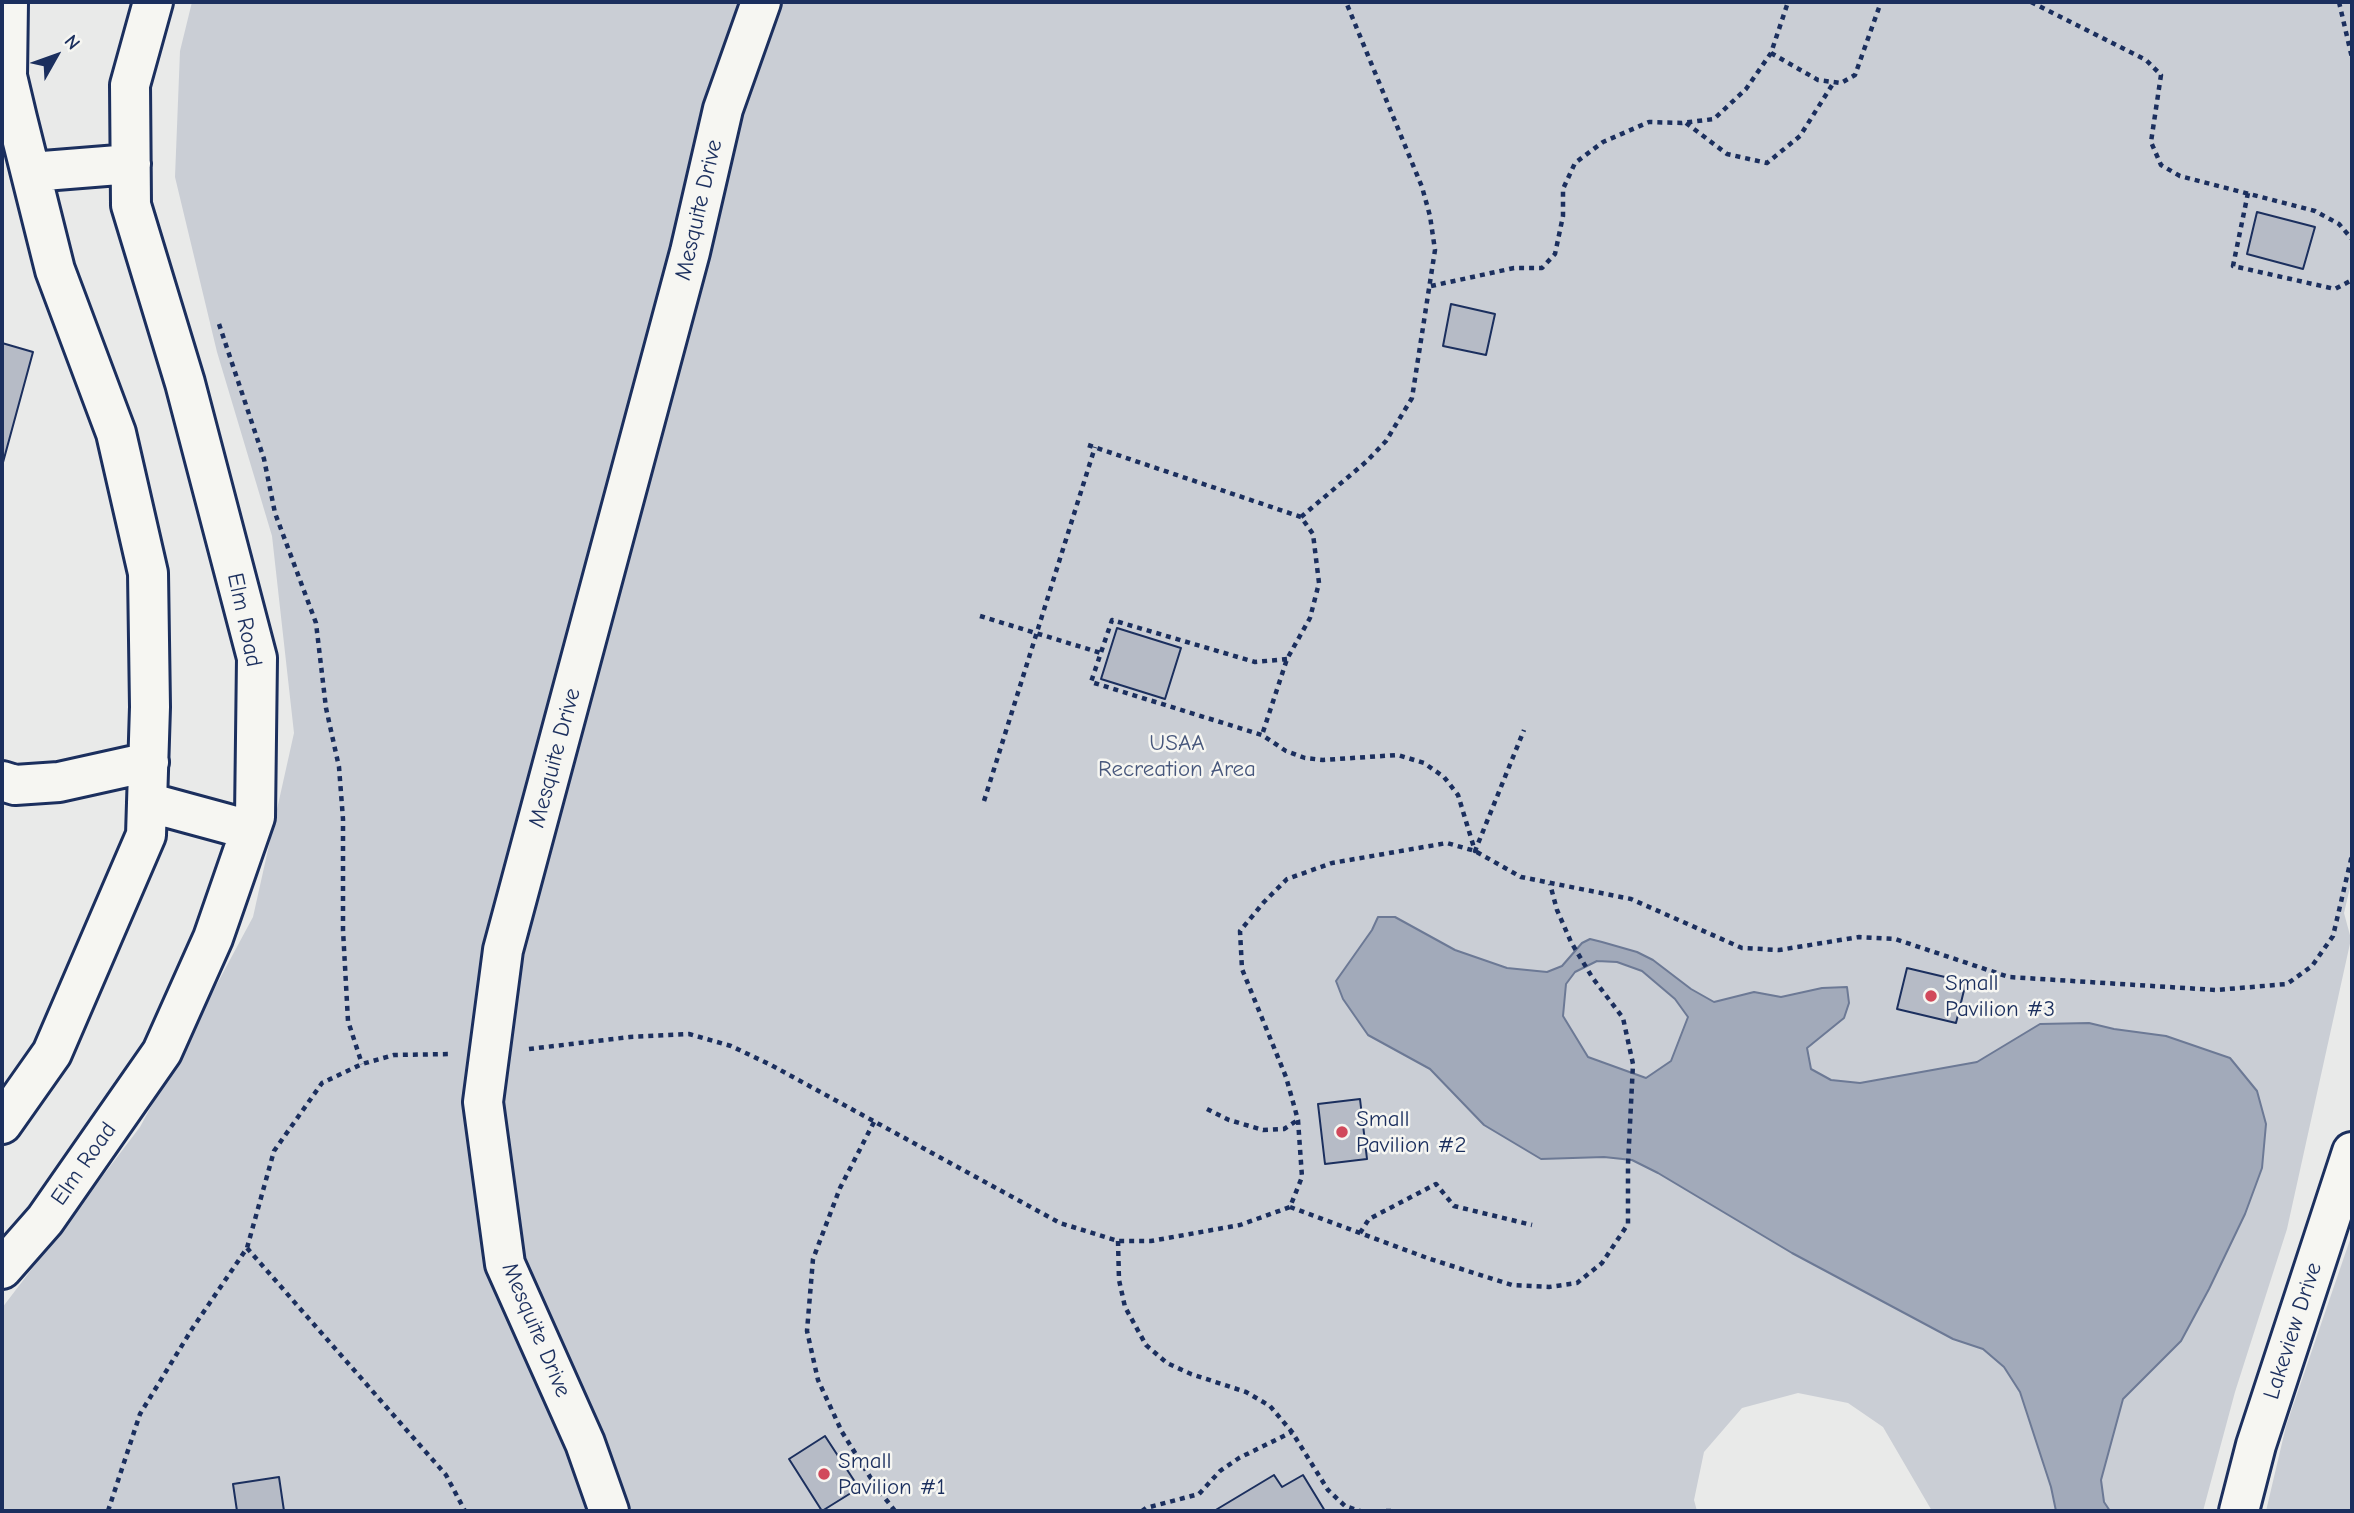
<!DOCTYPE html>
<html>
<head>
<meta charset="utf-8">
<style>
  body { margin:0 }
  #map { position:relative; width:2354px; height:1513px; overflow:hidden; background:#e9eae9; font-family:"Comic Neue",sans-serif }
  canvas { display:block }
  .frame { position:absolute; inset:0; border:4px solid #1b2f5e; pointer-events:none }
  .north { position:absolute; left:21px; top:21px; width:70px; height:70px; -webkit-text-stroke:5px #f6f6f2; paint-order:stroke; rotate:50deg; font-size:19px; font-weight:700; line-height:28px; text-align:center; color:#1b2f5e }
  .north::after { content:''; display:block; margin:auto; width:24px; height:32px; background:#1b2f5e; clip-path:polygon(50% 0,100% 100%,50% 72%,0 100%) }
</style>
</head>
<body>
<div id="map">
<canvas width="2354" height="1513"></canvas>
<div class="frame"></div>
<div class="north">N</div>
</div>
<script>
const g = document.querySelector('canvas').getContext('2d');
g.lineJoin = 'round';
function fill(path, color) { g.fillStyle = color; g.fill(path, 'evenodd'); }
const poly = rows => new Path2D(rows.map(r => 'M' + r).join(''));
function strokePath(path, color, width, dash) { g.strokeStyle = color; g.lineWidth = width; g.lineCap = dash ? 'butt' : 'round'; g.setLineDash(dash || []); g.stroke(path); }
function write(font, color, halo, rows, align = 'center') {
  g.font = font + ' "Comic Neue",sans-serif'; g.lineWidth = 5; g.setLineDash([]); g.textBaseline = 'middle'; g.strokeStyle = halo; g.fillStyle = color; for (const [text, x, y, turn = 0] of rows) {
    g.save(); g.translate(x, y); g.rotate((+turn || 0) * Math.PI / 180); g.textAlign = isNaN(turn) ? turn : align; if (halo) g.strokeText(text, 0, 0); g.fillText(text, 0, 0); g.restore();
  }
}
fill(poly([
  [192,2,2350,2,2352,12,2352,879,2344,913,2351,939,2287,1229,2235,1392,2203,1511,1932,1511,1883,1427,1848,1403,1798,1393,1742,1408,1704,1452,1694,1500,1697,1511,2,1511,2,1308,140,1127,253,917,294,733,272,536,217,352,175,177,180,51],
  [2352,1234,2352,1511,2266,1511,2286,1426]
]), '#caced5');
const water = poly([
  [1378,917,1395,917,1455,950,1507,968,1547,972,1562,966,1582,943,1590,939,1602,942,1637,952,1653,960,1691,989,1714,1002,1754,992,1781,997,1822,988,1847,987,1849,1003,1844,1018,1807,1048,1811,1069,1831,1080,1860,1083,1977,1062,2040,1024,2089,1023,2114,1029,2166,1036,2230,1058,2257,1091,2266,1124,2262,1168,2245,1214,2209,1289,2181,1341,2123,1399,2101,1480,2104,1502,2110,1511,2056,1511,2051,1487,2020,1392,2004,1367,1983,1349,1953,1339,1792,1253,1658,1173,1632,1160,1604,1157,1541,1159,1484,1125,1430,1069,1368,1035,1343,999,1336,981,1372,930,1378,917],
  [1597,961,1617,962,1642,971,1675,999,1688,1017,1671,1061,1646,1078,1588,1057,1563,1016,1566,984,1575,972,1597,961]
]);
fill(water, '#a2aaba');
strokePath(water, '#6c7995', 2);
const building = poly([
  [2257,212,2315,227,2303,269,2247,254,2257,212],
  [1451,304,1495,314,1486,355,1443,346,1451,304],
  [2,343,33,352,2,466,2,343],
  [1117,628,1181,648,1165,699,1101,679,1117,628],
  [1907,968,1966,982,1956,1023,1897,1009,1907,968],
  [1360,1099,1367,1159,1325,1164,1318,1104,1360,1099],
  [825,1436,859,1488,822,1511,789,1459,825,1436],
  [1274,1475,1282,1487,1303,1475,1325,1511,1214,1511,1274,1475],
  [279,1477,284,1511,237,1511,233,1484,279,1477]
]);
fill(building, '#b6bbc6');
strokePath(building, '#1b2f5e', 2);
const minor = poly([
  [31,172,131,164],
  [2,781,15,785,59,782,149,762],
  [147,802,250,830],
  [2,1124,52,1053,146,835,150,707,148,573,116,433,55,270,17,118,7,76,8,2],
  [2,1269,45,1220,162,1052,213,938,255,817,257,658,185,383,131,205,130,85,153,2],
  [609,1511,585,1443,505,1264,483,1102,503,950,690,252,723,109,761,2],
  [2239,1511,2256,1445,2352,1152]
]);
strokePath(minor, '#1b2f5e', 44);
strokePath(poly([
  [2031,2,2146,60,2161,75,2151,142,2161,165,2180,176,2315,211,2339,224,2352,239],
  [2339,2,2352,58],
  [1771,53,1818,80,1841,83,1855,75,1881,2],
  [1686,123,1727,154,1767,163,1800,136,1834,82],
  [2248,193,2233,266,2335,289,2352,280],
  [1431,286,1514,268,1542,268,1555,254,1563,216,1563,189,1575,163,1603,142,1649,122,1682,123,1714,119,1746,89,1771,53,1788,2],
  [219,324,264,459,275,513,316,623,326,708,339,767,343,819,343,930,348,1021,362,1064],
  [1088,445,1301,517,1313,534,1319,583,1310,618,1287,659,1262,735],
  [1301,517,1367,461,1386,441,1412,398,1435,250,1430,216,1422,187,1346,2],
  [980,616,1101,653],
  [1287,659,1255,662,1112,620,1091,682,1262,735,1286,751,1305,758,1323,760,1398,755,1424,763,1444,777,1458,795,1475,851,1524,730],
  [984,801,1095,447],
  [529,1049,630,1037,689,1034,731,1046,771,1065,1060,1223,1118,1241,1151,1241,1240,1225,1290,1207,1302,1177,1298,1120,1286,1077,1242,969,1240,931,1264,902,1287,879,1332,863,1447,843,1475,851,1521,877,1631,899,1742,948,1779,950,1859,937,1895,939,2009,977,2216,990,2287,984,2312,966,2333,936,2352,855],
  [1207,1109,1229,1120,1263,1130,1284,1129,1298,1120],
  [874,1122,840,1188,813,1259,807,1331,818,1380,842,1432,877,1488,895,1511],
  [1290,1207,1430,1259,1512,1285,1549,1287,1577,1283,1602,1263,1628,1224,1628,1164,1633,1064,1623,1018,1592,977,1571,942,1557,910,1550,884],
  [1360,1233,1369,1219,1436,1184,1454,1206,1532,1225],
  [1118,1241,1119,1280,1125,1307,1146,1345,1167,1363,1191,1374,1246,1392,1270,1406,1292,1432,1328,1490,1345,1506,1360,1511],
  [247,1248,446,1475,465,1511],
  [108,1511,140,1414,192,1329,247,1248,274,1151,322,1083,362,1064,394,1055,451,1054],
  [1142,1511,1146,1508,1199,1494,1220,1471,1239,1458,1292,1432],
  [1386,1511,1392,1511]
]), '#1b2f5e', 4.5, [5, 5]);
strokePath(minor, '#f6f6f2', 38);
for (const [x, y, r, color] of [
  [1931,996,7,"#d1495b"],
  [1342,1132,7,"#d1495b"],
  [824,1474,7,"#d1495b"]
]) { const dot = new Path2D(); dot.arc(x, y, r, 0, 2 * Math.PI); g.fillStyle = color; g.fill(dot); strokePath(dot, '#f6f6f2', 2.5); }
write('23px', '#1b2f5e', '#f6f6f2', [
  ["Mesquite Drive",699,210,-77],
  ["Elm Road",244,620,78],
  ["Mesquite Drive",555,758,-75],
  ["Elm Road",84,1164,-55],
  ["Mesquite Drive",536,1330,67],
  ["Lakeview Drive",2293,1331,-72]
]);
write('23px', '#47577c', '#f6f6f2', [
  ["USAA",1177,743],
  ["Recreation Area",1177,769]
]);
write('23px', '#1b2f5e', '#f6f6f2', [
  ["Small",1945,983],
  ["Pavilion #3",1945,1009],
  ["Small",1356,1119],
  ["Pavilion #2",1356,1145],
  ["Small",838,1461],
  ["Pavilion #1",838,1487]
], 'left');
</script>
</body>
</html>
